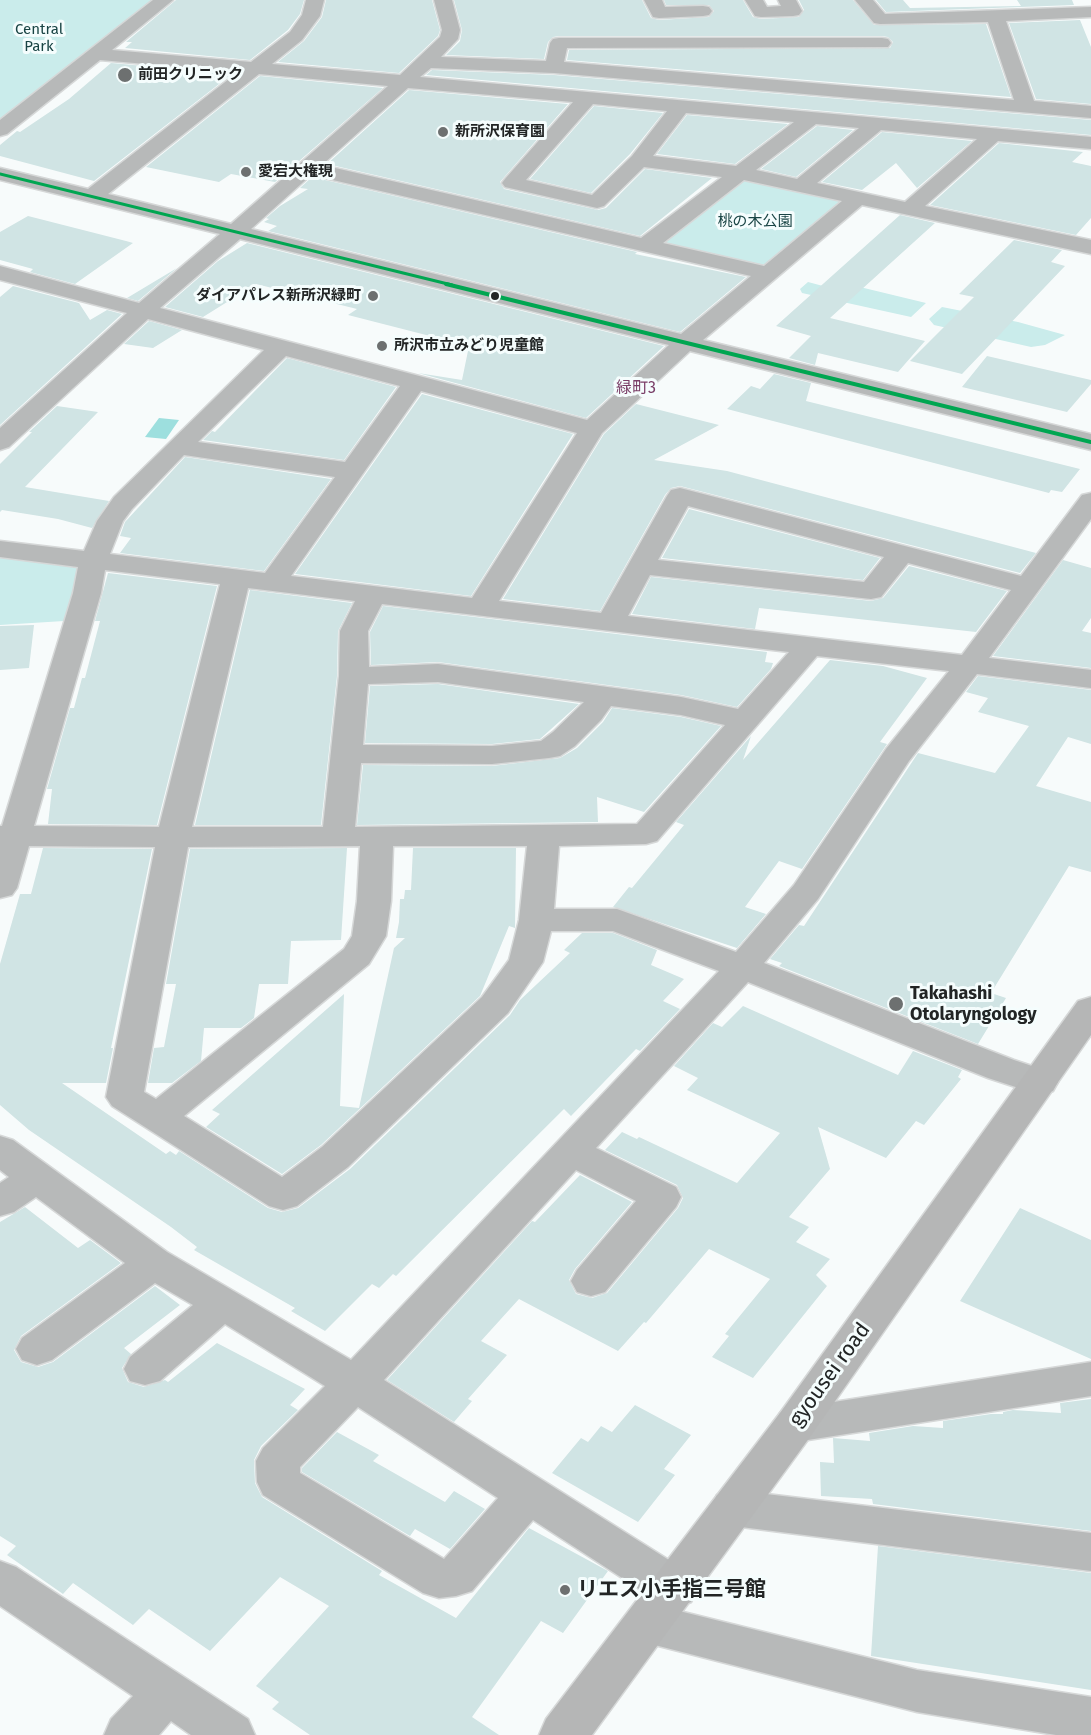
<!DOCTYPE html>
<html>
<head>
<meta charset="utf-8">
<style>
  body { margin:0 }
  canvas { display:block; background:#f7fbfb }
</style>
</head>
<body>
<canvas width="1091" height="1735"></canvas>
<script>
const g = document.querySelector('canvas').getContext('2d');
g.lineJoin = 'round';
function fill(path, color) { g.fillStyle = color; g.fill(path, 'evenodd'); }
const poly = rows => new Path2D(rows.map(r => 'M' + r).join(''));
function strokePath(path, color, width, dash) { g.strokeStyle = color; g.lineWidth = width; g.lineCap = dash ? 'butt' : 'round'; g.setLineDash(dash || []); g.stroke(path); }
function write(font, color, halo, rows, align = 'center') {
  g.font = font + ' "Fira Sans","Noto Sans JP",sans-serif'; g.lineWidth = 6; g.setLineDash([]); g.textBaseline = 'middle'; g.strokeStyle = halo; g.fillStyle = color; for (const [text, x, y, turn = 0] of rows) {
    g.save(); g.translate(x, y); g.rotate((+turn || 0) * Math.PI / 180); g.textAlign = isNaN(turn) ? turn : align; if (halo) g.strokeText(text, 0, 0); g.fillText(text, 0, 0); g.restore();
  }
}
fill(poly([
  [0,0,152,0,0,119],
  [742,180,840,198,842,202,767,264,757,265,666,244,664,241],
  [831,280,926,303,911,317,802,293,800,289,808,282,823,286],
  [942,307,1018,322,1065,335,1045,345,1031,347,934,325,929,319],
  [0,555,72,564,80,568,64,621,0,625]
]), '#caeceb');
fill(poly([
  [159,418,179,420,166,439,145,437]
]), '#9ddfde');
fill(poly([
  [176,0,304,0,300,14,288,30,250,60,125,48,132,42,126,42],
  [326,0,432,0,440,30,438,36,399,73,278,62,304,41,322,17],
  [454,0,642,0,651,18,659,20,709,17,714,11,709,5,666,5,664,0,743,0,753,17,761,19,799,17,804,10,799,0,853,0,874,25,986,24,1011,97,567,60,569,50,890,48,893,42,888,37,882,36,559,36,553,37,548,42,544,59,446,55,460,41,462,30],
  [876,0,903,0,910,8,1021,6,1017,0,1072,0,1074,5,886,12],
  [1080,20,1091,47,1091,104,1036,99,1009,23],
  [111,63,232,74,94,181,0,156,0,145,17,131,20,132,69,99],
  [432,70,554,75,1091,120,1091,135,426,75],
  [260,76,383,88,275,182,231,174,219,182,146,167],
  [409,90,568,104,500,182,504,189,598,210,606,208,645,169,712,178,640,236,327,164],
  [594,106,663,113,630,154,591,193,530,179],
  [687,115,788,124,735,164,657,154],
  [817,126,853,130,796,177,761,169],
  [882,132,972,141,917,188,896,163,862,190,822,182],
  [999,143,1083,152,1072,162,1091,166,1091,218,1076,235,930,205],
  [312,177,637,252,635,254,746,277,680,332,268,231,277,226,264,222,269,219,266,218,280,206,308,189,300,188],
  [900,215,935,223,830,318,925,341,898,372,818,353,815,365,789,358,811,336,776,326],
  [28,216,126,241,133,243,75,284,30,272,33,269,0,260,0,232],
  [1014,240,1062,250,1051,262,1065,266,962,374,910,361,974,297,959,294],
  [247,243,664,346,586,418,418,373,462,380,469,346,348,315,357,309,256,284,203,317,165,307,218,261],
  [177,268,138,301,127,298],
  [13,286,79,303,90,320,107,310,122,314,0,425,0,297],
  [149,321,182,330,153,348,124,344],
  [987,356,1091,380,1091,384,1067,412,962,387],
  [287,358,396,387,344,460,203,440,212,431,215,432],
  [774,374,811,383,806,401,1080,469,1062,492,1051,490,1049,493,727,409,751,386,760,389],
  [422,394,573,434,471,596,295,574],
  [636,404,719,425,654,460,727,471,1036,553,1020,573,680,486,671,488,665,495,600,611,503,599,604,434],
  [57,406,98,412,25,487,109,501,92,528,58,519,2,510,0,512,0,464,32,432,29,432],
  [185,457,331,479,264,571,120,553,131,538,120,536,125,522],
  [689,509,880,558,863,580,662,558],
  [1063,560,1091,568,1091,618,1082,631,1091,633,1091,668,993,656],
  [909,566,1007,591,976,632,759,608,755,629,632,614,651,577,871,601,883,598],
  [108,573,217,586,157,825,48,824,52,789,47,789,49,782,70,708,74,708,82,678,85,678,100,621,95,621],
  [250,590,352,603,338,631,337,676,321,825,195,825],
  [383,606,767,652,765,662,773,663,771,669,737,707,681,695,438,662,371,665,370,632],
  [34,625,29,668,0,670,0,626],
  [830,660,883,666,927,678,880,742,887,744,802,869,779,861,745,907,766,914,737,948,613,907,629,887,632,888,684,825,676,822,751,736,743,760],
  [978,676,1091,690,1091,744,1068,737,1036,786,1091,802,1091,872,1069,866,991,993,1006,998,978,1044,779,966,782,963,770,959,799,925,804,926,918,753,995,773,1029,726,978,712,988,698,966,692],
  [438,684,579,704,540,739,492,744,365,743,370,686],
  [612,708,681,717,721,726,644,812,597,797,598,822,357,825,363,765,492,766,560,758,577,748,603,722],
  [43,848,152,849,111,1048,113,1048,106,1083,62,1083,166,1154,170,1151,176,1155,179,1151,268,1208,282,1212,298,1208,350,1169,510,1015,520,1000,570,953,564,950,582,933,613,933,657,950,651,965,684,979,663,1001,680,1009,640,1051,636,1049,571,1116,564,1109,396,1276,393,1274,379,1288,372,1284,325,1331,291,1311,295,1308,194,1250,197,1247,171,1227,29,1130,0,1105,0,964,20,894,31,894],
  [347,848,341,940,291,941,288,984,259,984,254,1018,241,1028,204,1028,201,1061,172,1083,148,1083,154,1048,164,1047,176,984,166,984,190,849],
  [413,848,516,848,515,928,509,926,480,996,321,1145,282,1174,206,1127,220,1114,212,1110,344,994,340,1106,359,1108,394,948,405,938,396,938,399,922,400,899,404,899,405,890,411,890],
  [743,1006,898,1075,913,1051,962,1070,958,1077,961,1079,924,1125,916,1121,886,1158,818,1127,830,1169,789,1217,809,1227,796,1242,830,1259,816,1275,827,1286,753,1378,712,1357,729,1336,725,1334,770,1279,709,1249,646,1323,644,1322,618,1351,519,1299,481,1341,507,1355,468,1399,472,1401,454,1422,387,1380,532,1221,535,1222,580,1175,632,1202,575,1269,569,1280,576,1294,592,1298,607,1293,678,1208,683,1198,677,1185,605,1150,622,1132,637,1139,639,1137,737,1183,780,1133,687,1090,698,1078,674,1066,713,1023,722,1027],
  [25,1207,78,1248,90,1240,121,1263,21,1336,14,1350,21,1362,38,1367,53,1362,155,1286,180,1305,124,1348,131,1354,122,1368,128,1382,144,1387,165,1380,168,1382,217,1343,305,1389,290,1405,298,1410,261,1446,254,1460,255,1483,262,1497,382,1571,379,1575,456,1618,529,1528,608,1571,563,1633,541,1621,472,1717,499,1735,310,1735,272,1709,279,1702,256,1686,329,1606,280,1577,210,1651,149,1609,133,1625,73,1583,63,1594,7,1555,16,1546,0,1536,0,1222],
  [1020,1208,1091,1240,1091,1359,960,1301],
  [1091,1399,1091,1531,873,1504,872,1499,821,1496,820,1462,834,1463,833,1438,870,1441,869,1433,913,1426,943,1428,943,1421,991,1414,1003,1414,1003,1412,1013,1410,1061,1413,1060,1403],
  [635,1405,691,1435,664,1469,675,1475,638,1522,552,1473,581,1438,588,1442,601,1426,612,1432],
  [337,1432,379,1455,373,1461,445,1502,454,1491,485,1509,450,1549,415,1529,410,1536,302,1472,302,1468],
  [878,1546,1091,1573,1091,1690,871,1656]
]), '#d0e4e4');
const minor = poly([
  [153,0,173,0,112,50,251,62,290,32,302,15,306,0,324,0,320,16,302,40,272,64,400,75,440,37,442,30,434,0,452,0,460,30,458,39,441,57,546,61,550,43,553,39,559,38,882,38,888,39,891,43,888,47,567,48,564,62,1014,100,988,22,880,24,874,23,855,0,873,0,885,14,1091,7,1091,17,1006,21,1034,101,1091,106,1091,118,554,73,431,68,420,77,1091,137,1091,149,998,141,925,206,1091,240,1091,254,862,205,703,340,1091,434,1091,450,690,351,602,433,499,601,601,613,667,496,671,490,680,488,1021,576,1082,495,1091,493,1091,519,989,658,1091,670,1091,688,977,674,909,761,818,899,764,963,1014,1060,1053,1073,1058,1082,1053,1091,1040,1095,988,1078,748,982,596,1148,676,1187,681,1197,676,1207,605,1292,591,1296,577,1292,571,1281,577,1270,636,1201,576,1170,384,1380,691,1574,698,1588,691,1602,675,1608,659,1602,533,1520,472,1591,456,1596,439,1598,423,1593,263,1495,257,1482,256,1461,263,1448,325,1386,225,1324,160,1381,145,1385,130,1381,124,1369,130,1357,193,1305,155,1283,52,1360,37,1365,22,1360,16,1349,22,1338,125,1263,36,1197,14,1212,0,1216,0,1183,9,1177,0,1170,0,1136,13,1140,167,1252,351,1360,719,971,613,931,551,931,543,962,508,1013,348,1167,297,1206,283,1210,269,1206,112,1106,106,1097,155,847,29,846,17,888,12,895,0,898,0,826,2,826,73,593,78,567,0,557,0,541,84,551,97,521,114,497,264,350,148,319,9,447,0,450,0,428,127,313,0,280,0,266,139,303,220,234,0,180,0,168,88,189,238,72,100,60,7,134,0,136,0,120,153,0],
  [259,74,388,86,231,224,108,194,259,74],
  [408,88,573,102,505,179,502,183,505,187,597,208,604,206,644,167,722,177,641,238,322,165,408,88],
  [593,104,667,111,632,156,592,195,526,180,593,104],
  [686,113,794,122,736,166,653,156,686,113],
  [816,124,859,128,797,179,756,170,816,124],
  [881,130,977,139,905,202,817,183,881,130],
  [311,175,751,276,681,334,251,229,311,175],
  [744,180,842,201,764,266,663,243,744,180],
  [240,239,669,345,587,420,160,308,240,239],
  [286,356,400,386,345,462,198,442,286,356],
  [421,391,577,433,472,598,291,576,421,391],
  [184,455,335,477,265,573,110,554,123,521,132,509,184,455],
  [688,506,884,557,864,582,658,560,688,506],
  [908,563,1011,590,962,655,628,616,650,575,871,599,881,597,908,563],
  [105,570,220,584,159,827,34,826,101,593,105,570],
  [248,588,355,601,340,631,339,676,323,827,192,827,248,588],
  [382,604,789,652,738,709,681,697,438,664,369,667,368,631,382,604],
  [817,656,949,671,886,749,794,885,736,952,617,909,554,909,559,846,646,844,657,841,817,656],
  [438,682,584,702,553,732,541,741,492,746,363,745,368,684,438,682],
  [611,706,681,715,725,725,637,824,355,827,361,763,492,764,549,758,560,756,575,746,601,720,611,706],
  [360,846,357,901,352,936,344,949,156,1099,144,1092,188,847,360,846],
  [393,846,527,846,519,920,509,960,482,997,322,1147,282,1177,184,1116,369,964,386,936,391,901,393,846],
  [358,1407,498,1498,444,1559,300,1473,300,1467,358,1407],
  [644,0,662,0,665,7,703,6,709,7,712,11,709,15,703,16,659,18,653,17,644,0],
  [745,0,763,0,767,7,781,6,778,0,796,0,802,11,799,15,793,16,761,17,755,16,745,0],
  [1091,1362,1091,1396,795,1442,780,1437,774,1425,780,1413,795,1408,1091,1362],
  [733,1490,1091,1533,1091,1571,733,1526,717,1521,711,1508,717,1495,733,1490],
  [0,1561,16,1567,248,1719,255,1735,191,1735,171,1721,159,1735,104,1735,111,1719,133,1696,0,1606,0,1561],
  [647,1603,917,1670,1091,1697,1091,1735,1056,1735,917,1712,647,1643,631,1637,624,1623,631,1609,647,1603]
]);
const highway = poly([
  [1091,997,1091,1035,810,1437,592,1735,539,1735,546,1719,780,1413,1078,1001,1091,997]
]);
strokePath(minor, '#d6d8d8', 3);
strokePath(highway, '#d6d8d8', 3);
fill(minor, '#b7b9b9');
fill(highway, '#b5b6b6');
strokePath(poly([
  [0,174,452,285]
]), '#00a651', 3);
strokePath(poly([
  [446,284,1091,442]
]), '#00a651', 4);
for (const [x, y, r, color] of [
  [125,75,8,"#6d7070"],
  [443,132,6,"#6d7070"],
  [246,172,6,"#6d7070"],
  [373,296,6,"#6d7070"],
  [495,296,5,"#222525"],
  [382,346,6,"#6d7070"],
  [896,1004,8,"#6d7070"],
  [565,1590,6,"#6d7070"]
]) { const dot = new Path2D(); dot.arc(x, y, r, 0, 2 * Math.PI); g.fillStyle = color; g.fill(dot); strokePath(dot, '#f5fdfd', 2); }
write('15px', '#194444', '#f5fdfd', [
  ["Central",39,30],
  ["Park",39,47],
  ["桃の木公園",755,222]
]);
write('bold 15px', '#222525', '#f5fdfd', [
  ["前田クリニック",138,75],
  ["新所沢保育園",455,132],
  ["愛宕大権現",258,172],
  ["ダイアパレス新所沢緑町",361,296,"right"],
  ["所沢市立みどり児童館",394,346]
], 'left');
write('16px', '#793d66', '#f5fdfd', [
  ["緑町3",636,389]
]);
write('bold 18px', '#222525', '#f5fdfd', [
  ["Takahashi",910,994],
  ["Otolaryngology",910,1015]
], 'left');
write('21px', '#222525', '#f5fdfd', [
  ["gyousei road",830,1375,-54]
]);
write('bold 21px', '#222525', '#f5fdfd', [
  ["リエス小手指三号館",577,1590]
], 'left');
</script>
</body>
</html>
